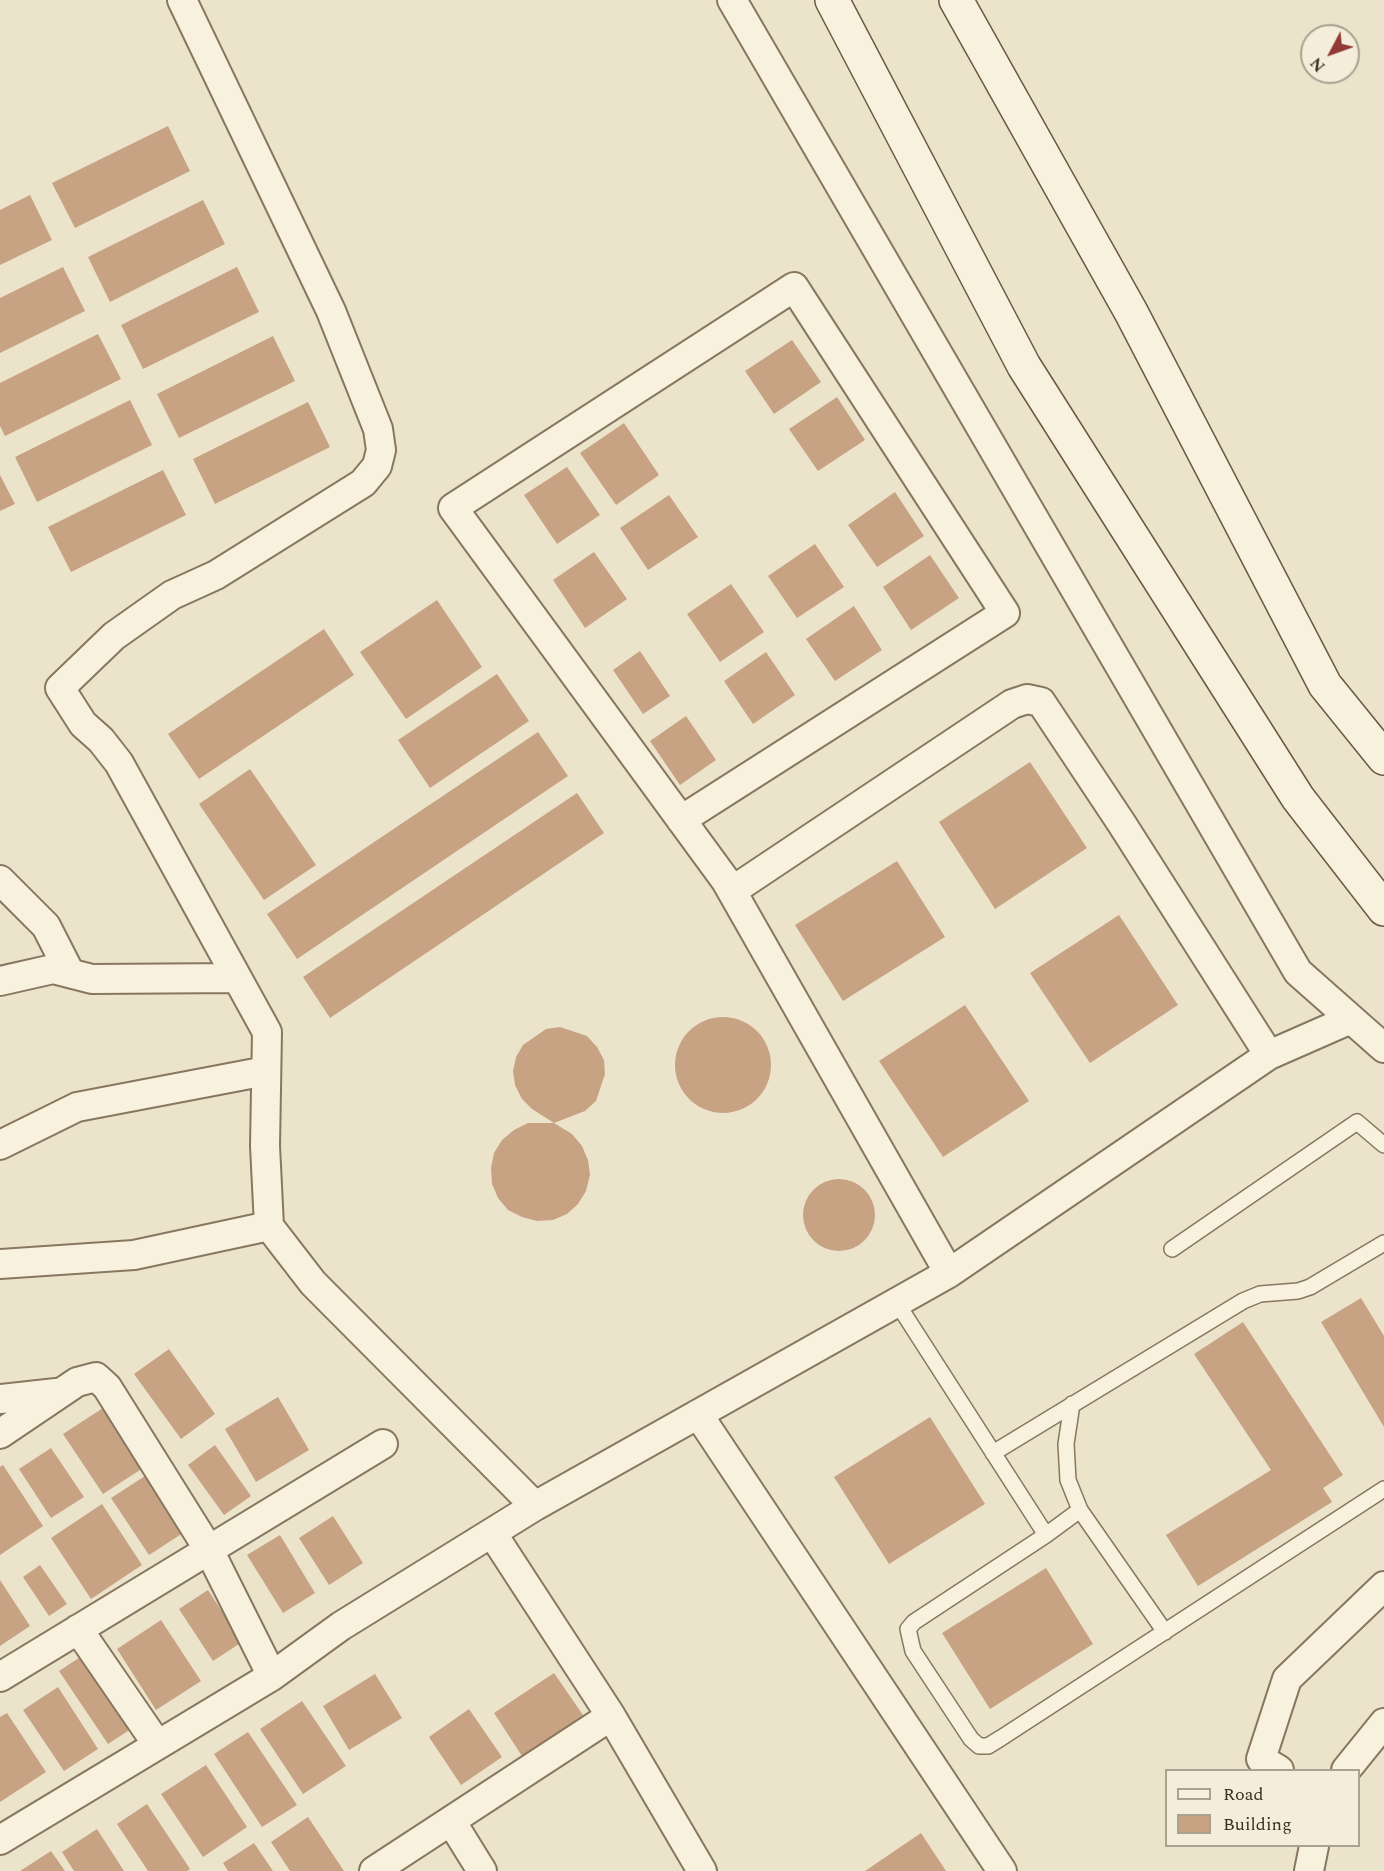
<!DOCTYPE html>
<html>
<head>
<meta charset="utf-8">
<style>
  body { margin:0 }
  #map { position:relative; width:1384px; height:1871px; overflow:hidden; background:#ece3cb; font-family:Spectral,serif }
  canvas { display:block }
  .legend { position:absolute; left:1165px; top:1769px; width:195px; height:78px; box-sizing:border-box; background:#f4edda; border:2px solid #aaa190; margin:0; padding:8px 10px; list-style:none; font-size:18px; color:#3a2f22 }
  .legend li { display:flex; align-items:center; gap:12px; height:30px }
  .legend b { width:30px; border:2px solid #aaa190 }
  .north { position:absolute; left:1300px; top:24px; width:60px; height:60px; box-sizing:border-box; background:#f4edda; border:2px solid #aaa190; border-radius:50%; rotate:229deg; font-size:16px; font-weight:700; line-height:24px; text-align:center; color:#3a2f22 }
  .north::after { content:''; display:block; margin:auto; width:21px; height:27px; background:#923835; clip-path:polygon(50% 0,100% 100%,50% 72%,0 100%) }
</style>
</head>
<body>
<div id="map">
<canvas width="1384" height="1871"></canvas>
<ul class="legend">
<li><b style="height:8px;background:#f7f1de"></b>Road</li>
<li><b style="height:16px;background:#c7a384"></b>Building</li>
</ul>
<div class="north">N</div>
</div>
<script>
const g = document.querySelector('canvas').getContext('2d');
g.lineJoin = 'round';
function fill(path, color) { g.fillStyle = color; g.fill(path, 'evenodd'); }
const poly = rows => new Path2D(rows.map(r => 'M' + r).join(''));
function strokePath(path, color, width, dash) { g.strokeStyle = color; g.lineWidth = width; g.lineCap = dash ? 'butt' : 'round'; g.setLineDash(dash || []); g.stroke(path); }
fill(poly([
  [168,126,190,171,75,228,52,183],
  [30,195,52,240,0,265,0,210],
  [203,200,225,244,110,302,88,257],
  [63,267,85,311,0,353,0,298],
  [237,267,259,312,143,369,121,325],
  [98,334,121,379,5,436,0,426,0,383],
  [273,336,295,381,179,438,157,394],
  [792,340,821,382,774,414,745,371],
  [837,397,865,440,818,471,789,429],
  [130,400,152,445,37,502,15,457],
  [308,402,330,447,215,504,193,459],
  [624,423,659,475,616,505,580,453],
  [567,467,600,515,557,544,524,495],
  [163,470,186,515,71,572,48,527],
  [0,475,15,504,0,511],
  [895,492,924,536,877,567,848,525],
  [669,495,698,537,648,570,620,528],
  [815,544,844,587,797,618,768,576],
  [594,552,627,599,585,628,553,580],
  [930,555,959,598,911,630,883,587],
  [731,584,764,632,720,662,687,614],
  [437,600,482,667,406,719,360,652],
  [854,606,882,650,835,681,806,639],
  [324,629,354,675,199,779,168,734],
  [640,651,670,696,643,714,613,670],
  [766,652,795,695,753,724,724,681],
  [497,674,529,721,430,788,398,740],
  [686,716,716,760,680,785,650,741],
  [538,732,568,776,297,959,267,914],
  [1030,762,1087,848,995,909,939,822],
  [250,769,316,865,264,900,199,804],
  [577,793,604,833,330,1018,303,977],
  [897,861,945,937,843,1001,795,925],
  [1119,915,1178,1005,1090,1063,1030,973],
  [965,1005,1029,1101,943,1157,879,1061],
  '675 1065a48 48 0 1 1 96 0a48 48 0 1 1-96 0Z',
  [560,1027,587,1036,597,1047,604,1060,605,1074,596,1101,585,1111,554,1123,572,1134,582,1146,588,1160,590,1175,586,1191,578,1204,567,1214,553,1220,537,1221,522,1217,508,1210,498,1198,492,1184,491,1168,494,1153,502,1140,514,1130,528,1123,554,1123,532,1109,522,1099,515,1085,513,1071,516,1057,523,1045,546,1029],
  '803 1215a36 36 0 1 1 72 0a36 36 0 1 1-72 0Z',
  [1361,1298,1384,1336,1384,1427,1321,1322],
  [1243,1322,1343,1475,1323,1488,1332,1502,1198,1586,1166,1535,1271,1470,1194,1354],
  [169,1349,215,1414,181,1439,134,1374],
  [278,1397,309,1450,256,1482,225,1429],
  [103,1408,143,1468,103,1494,63,1434],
  [930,1417,985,1504,889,1564,834,1477],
  [215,1445,251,1496,224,1515,188,1465],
  [51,1448,84,1497,51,1518,19,1469],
  [3,1465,43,1526,0,1555,0,1467],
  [145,1476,183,1533,149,1555,111,1498],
  [102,1504,142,1565,91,1599,51,1538],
  [333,1516,363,1563,329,1585,299,1538],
  [280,1535,315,1593,283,1613,247,1555],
  [40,1565,67,1604,49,1616,23,1577],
  [1046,1568,1093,1644,990,1709,942,1633],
  [0,1580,30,1626,0,1646],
  [208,1590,242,1642,213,1661,179,1609],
  [161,1620,201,1681,156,1710,117,1649],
  [88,1652,137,1725,108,1744,59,1671],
  [554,1673,585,1718,524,1759,494,1713],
  [375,1674,402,1718,349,1750,323,1706],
  [58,1687,98,1749,64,1771,23,1710],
  [302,1701,346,1766,303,1794,260,1729],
  [469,1709,502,1757,461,1785,429,1737],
  [7,1713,46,1772,0,1802,0,1717],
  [248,1732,297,1805,262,1827,214,1754],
  [206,1765,247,1827,203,1857,161,1794],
  [147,1804,190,1869,187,1871,148,1871,117,1824],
  [308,1817,344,1871,290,1871,271,1842],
  [97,1829,124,1871,74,1871,62,1852],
  [921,1833,946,1871,865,1871],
  [254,1843,273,1871,228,1871,223,1863],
  [51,1851,65,1871,20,1871]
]), '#c7a384');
const lane = poly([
  [1172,1249,1357,1122,1384,1145],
  [897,1303,1046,1535],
  [1072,1404,1066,1444,1068,1480,1080,1510,1165,1632],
  [993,1453,1243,1301,1260,1294,1298,1291,1310,1287,1384,1243],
  [1080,1510,1046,1535,914,1622,908,1629,913,1651,971,1739,979,1746,988,1746,1001,1738,1384,1489]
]);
const street = poly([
  [182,0,331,311,378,429,381,450,377,466,363,483,216,575,172,595,114,636,60,688,83,724,101,740,119,763,267,1032,265,1146,269,1226,313,1283,535,1506],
  [732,0,1298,972,1384,1048],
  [681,820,1005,613,794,287,453,508,726,881,949,1273],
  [0,880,46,926,70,973],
  [0,981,53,969,92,979,237,978],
  [1269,1055,1351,1019],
  [0,1145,77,1107,266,1071],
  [0,1264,134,1255,269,1226],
  [0,1399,56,1393],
  [698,1414,1002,1871],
  [0,1434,77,1382,96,1377,107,1387,209,1550,272,1676],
  [492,1533,611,1716,702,1871],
  [78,1629,157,1744],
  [0,1677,383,1444],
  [1279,1770,1261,1759,1287,1679,1384,1586],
  [1346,1770,1384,1723],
  [451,1821,482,1871],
  [0,1840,272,1676,341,1626,535,1506,949,1273,1269,1055,1122,824,1041,702,1027,699,1012,704,732,891],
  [374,1871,611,1716],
  [1309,1871,1314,1846]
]);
const secondary = poly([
  [832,0,1024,366,1298,798,1384,909],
  [956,0,1131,312,1325,685,1384,758]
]);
strokePath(lane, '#887760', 18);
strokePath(street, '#887760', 32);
strokePath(secondary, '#6a5843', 36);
strokePath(lane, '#f7f1de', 15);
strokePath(street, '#f7f1de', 28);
strokePath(secondary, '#f7f1de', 33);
</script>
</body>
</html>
